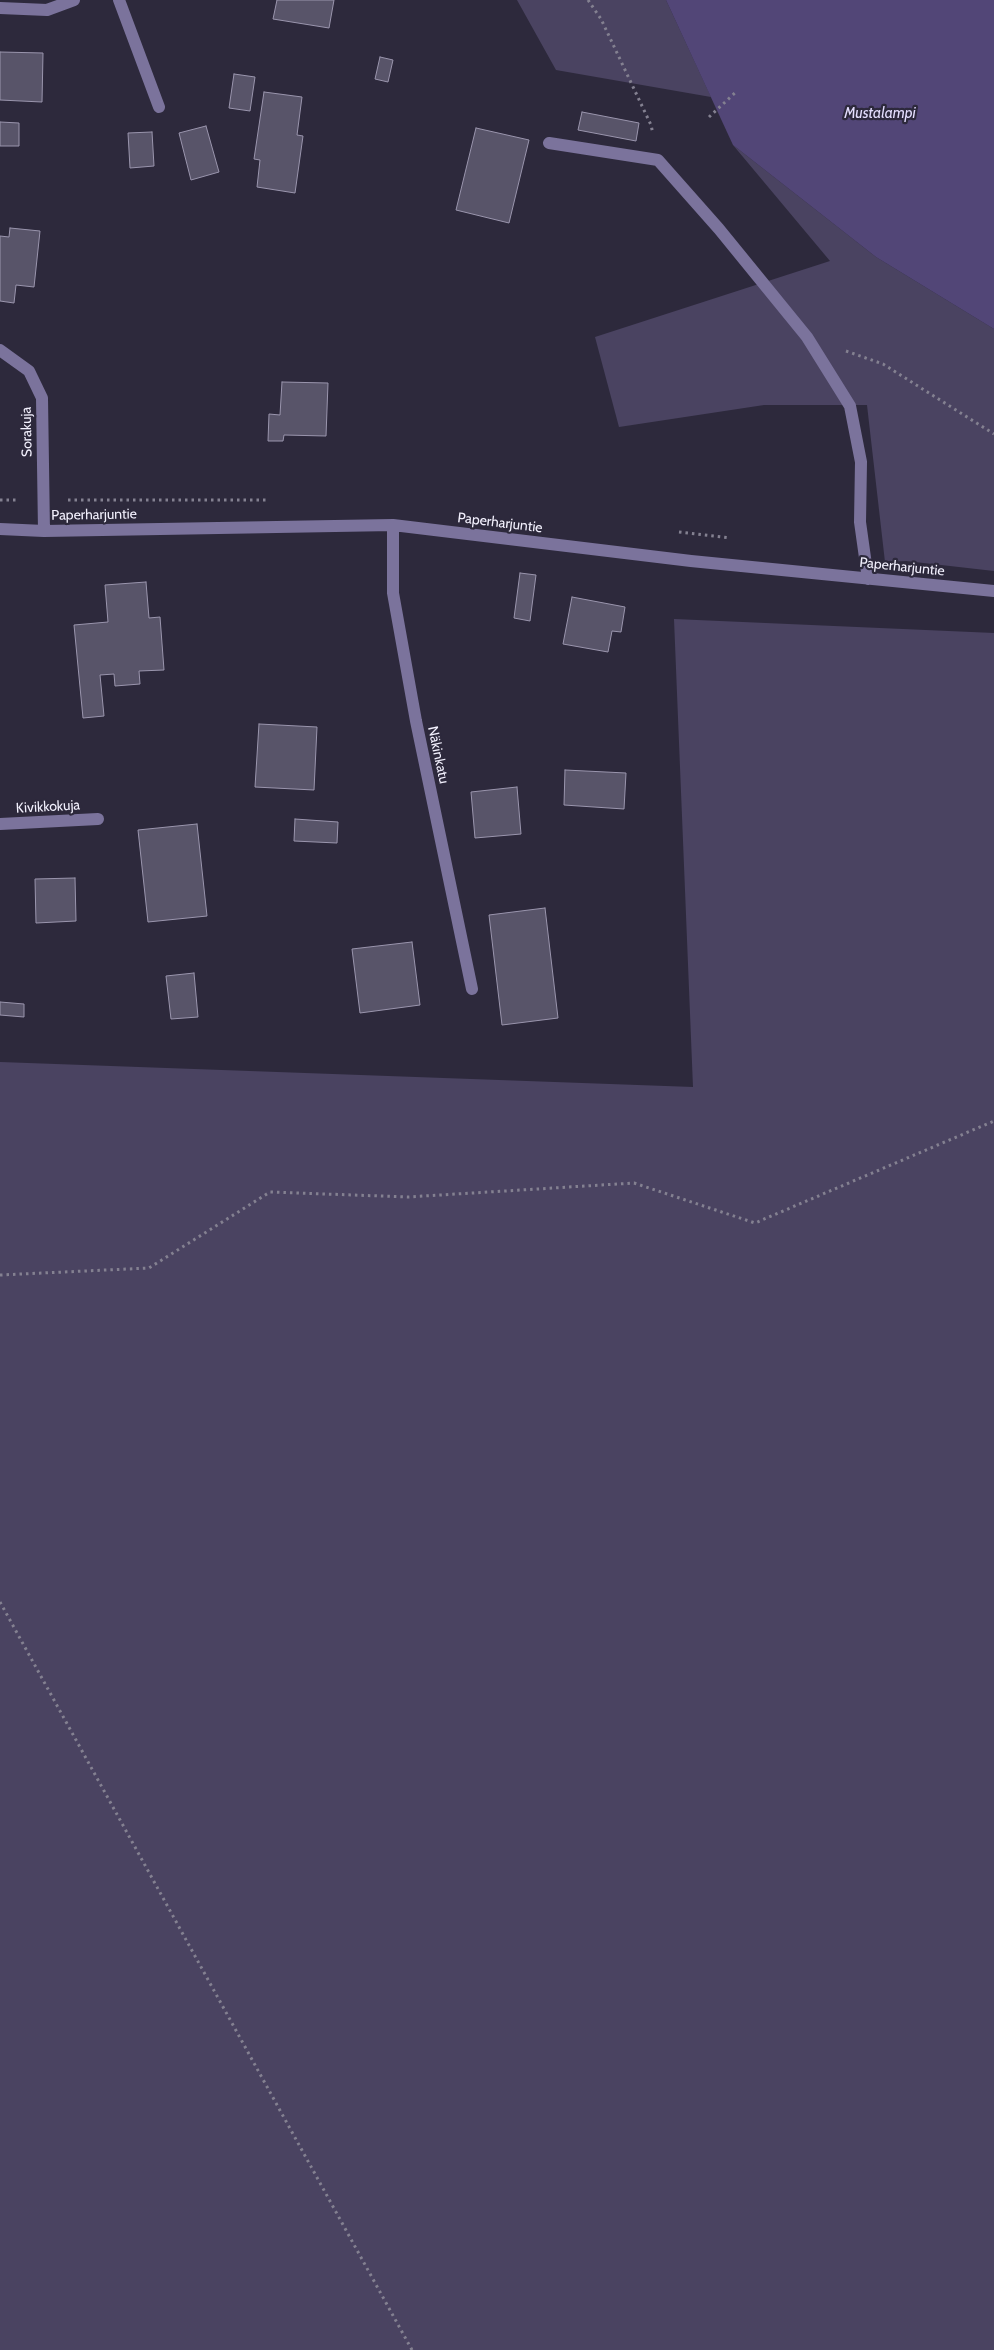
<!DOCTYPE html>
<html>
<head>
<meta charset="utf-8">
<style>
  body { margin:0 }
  canvas { display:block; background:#2d293c }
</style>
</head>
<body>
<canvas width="994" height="2350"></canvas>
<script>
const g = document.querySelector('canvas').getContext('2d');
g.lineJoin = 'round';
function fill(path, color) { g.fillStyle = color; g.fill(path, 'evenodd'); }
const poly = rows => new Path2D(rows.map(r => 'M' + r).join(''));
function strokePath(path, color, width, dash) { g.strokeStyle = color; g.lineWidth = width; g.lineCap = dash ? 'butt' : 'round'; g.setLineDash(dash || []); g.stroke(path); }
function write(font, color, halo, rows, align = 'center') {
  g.font = font + ' Cabin,sans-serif'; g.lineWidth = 4.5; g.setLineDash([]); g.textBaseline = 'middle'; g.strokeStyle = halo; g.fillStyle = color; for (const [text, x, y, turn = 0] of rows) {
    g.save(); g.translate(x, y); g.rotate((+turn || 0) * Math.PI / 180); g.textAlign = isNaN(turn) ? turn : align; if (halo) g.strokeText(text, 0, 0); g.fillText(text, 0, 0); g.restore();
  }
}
fill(poly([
  [517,0,666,0,711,97,556,70],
  [733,145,876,257,994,329,994,571,906,561,885,562,867,405,764,405,619,427,595,337,830,261],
  [674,619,994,633,994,2350,0,2350,0,1062,693,1087]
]), '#4a4361');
fill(poly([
  [666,0,994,0,994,329,876,257,733,145]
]), '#524677');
const building = poly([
  [277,0,334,0,329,28,273,19,277,0],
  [0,52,43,53,42,102,0,100,0,52],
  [380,57,393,60,388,82,375,79,380,57],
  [234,74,255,77,250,111,229,108,234,74],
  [264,92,302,97,297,135,303,136,295,193,257,187,260,160,254,159,264,92],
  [582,112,639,123,636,141,578,130,582,112],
  [0,122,19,123,19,146,0,146,0,122],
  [206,126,219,172,191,180,179,133,206,126],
  [476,128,529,140,509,223,456,210,476,128],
  [152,132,154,166,130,168,128,133,152,132],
  [10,228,40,231,34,287,16,285,14,303,0,301,0,236,9,237,10,228],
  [282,382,328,383,326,436,284,435,283,441,268,441,269,414,280,415,282,382],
  [520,573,536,575,530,621,514,618,520,573],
  [146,582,149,618,160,617,164,670,139,671,140,684,115,686,114,674,100,675,104,716,83,718,74,625,108,622,105,585,146,582],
  [572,597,625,607,621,632,612,631,608,652,563,644,572,597],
  [259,724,317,727,314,790,255,787,259,724],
  [565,770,626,773,624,809,564,805,565,770],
  [517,787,521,834,475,838,471,792,517,787],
  [295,819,338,822,337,843,294,841,295,819],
  [197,824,207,916,148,922,138,830,197,824],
  [75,878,76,921,36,923,35,879,75,878],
  [545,908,558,1018,502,1025,489,915,545,908],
  [412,942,420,1005,360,1013,352,949,412,942],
  [194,973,198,1017,171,1019,166,976,194,973],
  [0,1002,24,1004,24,1017,0,1015,0,1002]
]);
fill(building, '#585469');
strokePath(building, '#9a95ad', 1);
strokePath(poly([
  [588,0,601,19,651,125,653,134],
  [709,117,737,91],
  [846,351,883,364,994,434],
  [0,500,19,500],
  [68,500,266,500],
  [679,532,730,538],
  [0,1275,149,1268,270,1192,408,1197,634,1183,755,1223,994,1121],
  [0,1602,412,2350]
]), '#848191', 3, [2.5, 4]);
strokePath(poly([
  [119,0,159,107],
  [0,8,47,10,74,0],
  [549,143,658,160,719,229,807,337,850,406,861,462,860,522,868,579],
  [0,350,29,371,42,398,44,531],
  [393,525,393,593,416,721,472,989],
  [0,529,44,531,393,525,691,561,994,591],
  [0,824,98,819]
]), '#7b739c', 12);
write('14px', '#f2f0fd', '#2d293c', [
  ["Sorakuja",27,432,-91],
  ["Paperharjuntie",94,515,-1],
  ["Paperharjuntie",500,523,7],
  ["Paperharjuntie",902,567,6],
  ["Näkinkatu",438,755,78],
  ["Kivikkokuja",48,807,-3]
]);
write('italic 15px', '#e4defe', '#2d293c', [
  ["Mustalampi",880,114]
]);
</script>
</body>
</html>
